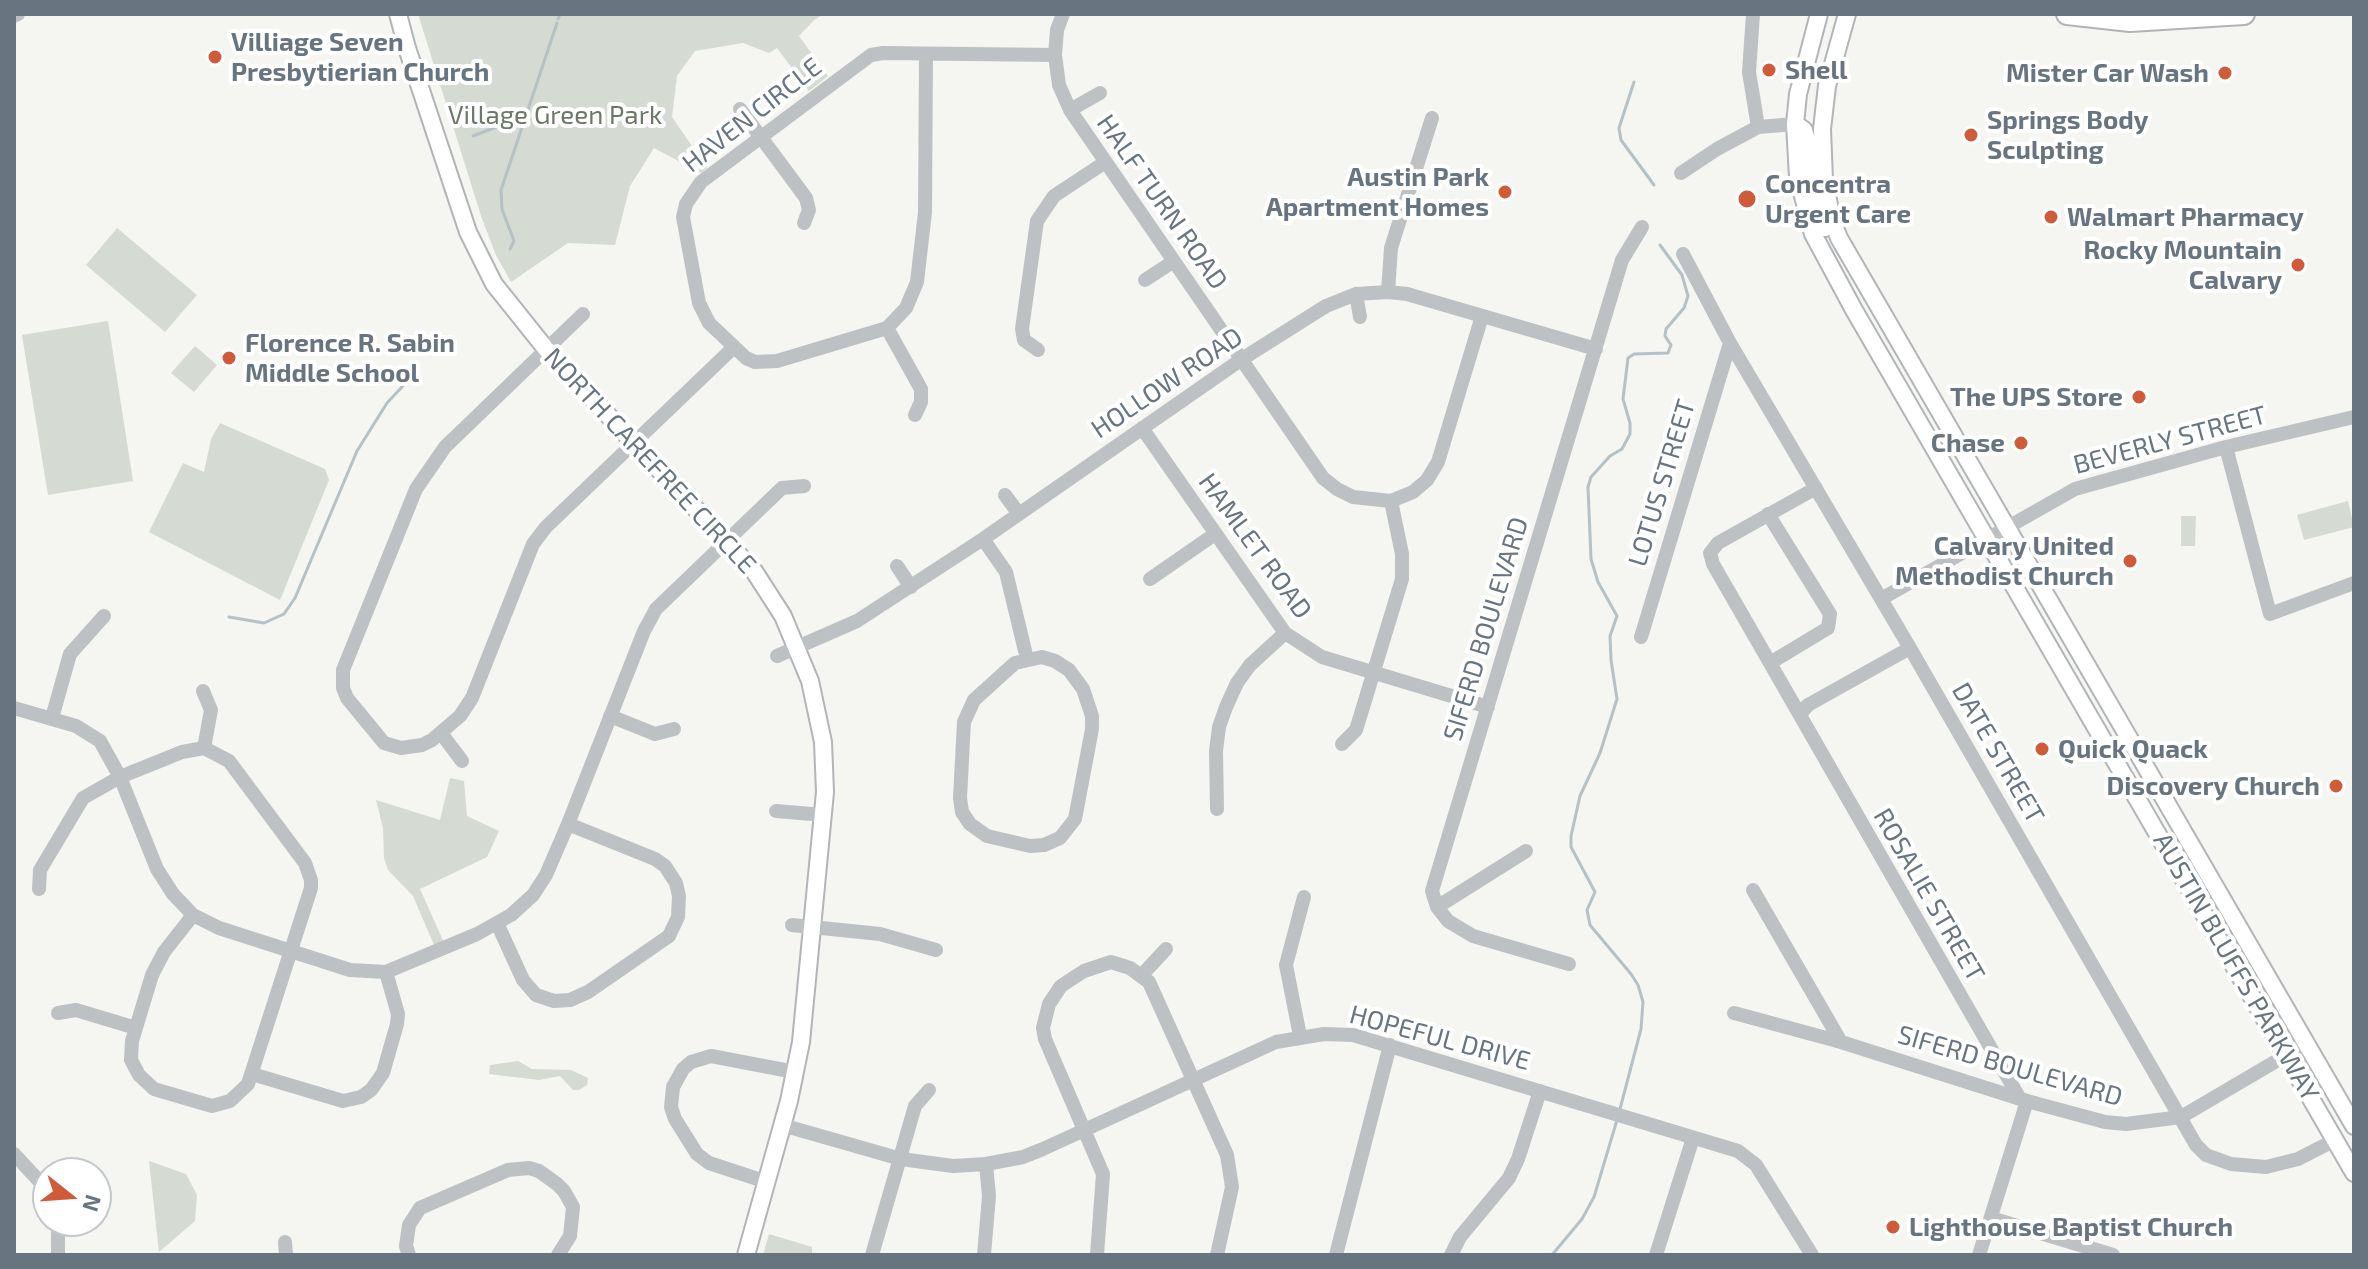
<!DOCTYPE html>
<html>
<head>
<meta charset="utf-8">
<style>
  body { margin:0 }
  #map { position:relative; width:2368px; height:1269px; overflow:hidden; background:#f5f5f2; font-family:"Exo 2",sans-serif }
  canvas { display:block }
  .frame { position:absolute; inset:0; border:16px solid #687580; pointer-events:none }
  .north { position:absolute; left:32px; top:1157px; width:80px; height:80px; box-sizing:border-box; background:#fff; border:2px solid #c3c8cc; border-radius:50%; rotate:107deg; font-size:22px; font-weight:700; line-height:32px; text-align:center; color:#687580 }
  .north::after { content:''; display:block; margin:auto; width:28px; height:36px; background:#d05b38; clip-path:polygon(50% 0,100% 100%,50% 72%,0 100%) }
</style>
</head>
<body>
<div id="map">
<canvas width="2368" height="1269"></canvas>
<div class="frame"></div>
<div class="north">N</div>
</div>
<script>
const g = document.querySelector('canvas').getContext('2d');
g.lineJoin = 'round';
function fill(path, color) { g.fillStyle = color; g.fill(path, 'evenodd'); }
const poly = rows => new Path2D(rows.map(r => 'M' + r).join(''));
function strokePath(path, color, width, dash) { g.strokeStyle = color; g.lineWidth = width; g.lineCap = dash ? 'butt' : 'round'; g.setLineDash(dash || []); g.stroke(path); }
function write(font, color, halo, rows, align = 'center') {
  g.font = font + ' "Exo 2",sans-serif'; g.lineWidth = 8; g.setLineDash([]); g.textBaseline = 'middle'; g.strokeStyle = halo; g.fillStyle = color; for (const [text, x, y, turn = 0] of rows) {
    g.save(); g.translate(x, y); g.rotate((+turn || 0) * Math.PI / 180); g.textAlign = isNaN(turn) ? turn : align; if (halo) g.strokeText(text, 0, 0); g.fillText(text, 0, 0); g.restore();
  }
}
fill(poly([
  [418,14,824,14,814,20,799,36,828,76,809,91,777,48,769,53,743,43,695,51,677,76,672,117,707,168,701,173,654,148,630,186,615,245,568,243,511,282,496,255,481,216],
  [117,228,197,295,165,332,86,265],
  [108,321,133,481,48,495,22,335],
  [195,346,217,365,194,392,171,373],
  [220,423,325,469,329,480,280,600,149,532,183,463,204,472,211,439],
  [2348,501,2354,527,2304,540,2297,515],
  [2181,516,2196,516,2195,546,2181,546],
  [450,778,464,781,467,816,499,831,487,857,420,889,446,947,437,952,413,896,388,870,384,858,383,828,376,800,440,820],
  [518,1061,532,1069,571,1070,588,1078,587,1085,579,1090,573,1090,560,1076,539,1080,489,1074,490,1065],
  [149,1161,186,1174,197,1195,195,1221,159,1252],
  [769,1234,812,1247,812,1255,763,1255]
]), '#d5dad2');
strokePath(poly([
  [558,19,560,14],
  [1634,82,1619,128,1621,140,1654,185],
  [473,136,525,116],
  [510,249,514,241,502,209,501,190,557,23],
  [229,617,264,623,284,614,295,598,357,451,387,403,415,373],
  [1620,1109,1641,1029,1643,1002,1638,985,1631,974,1590,925,1587,910,1595,892,1571,847,1571,836,1580,796,1600,753,1617,699,1611,660,1610,636,1617,616,1598,582,1591,559,1588,487,1591,477,1610,456,1622,449,1630,434,1630,423,1623,399,1628,358,1634,354,1668,353,1671,345,1665,336,1666,329,1684,308,1688,296,1682,275,1660,245],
  [1552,1255,1582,1219,1594,1197,1617,1120]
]), '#b6c1c5', 3);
const major = poly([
  [398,14,407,48,468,232,494,284,546,349,754,571,783,616,810,681,823,742,825,792,801,1042,789,1101,746,1255],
  [1819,14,1798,94,1795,124,1798,177,1813,234,1854,310,2354,1173],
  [1847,14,1827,86,1822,129,1824,180,1832,220,1839,238,2354,1126],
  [1795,124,1804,130,1807,140,1811,179,1825,228]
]);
const highway = poly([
  [2067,14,2130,21,2244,14]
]);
strokePath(major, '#b1b5b8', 20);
strokePath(highway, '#b1b4b7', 24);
strokePath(poly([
  [1063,14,1057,30,1055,55,1059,85,1070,110,1323,478,1337,489,1353,497,1391,501,1413,492,1427,480,1438,462,1482,316],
  [1753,14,1749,72,1758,127],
  [14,16,18,14],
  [926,54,925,212,917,282,906,308,887,328,777,361,755,362,746,358,709,323,699,303,683,217,686,204,701,182,871,55,883,53,1055,55],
  [740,109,806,198,809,210,804,223],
  [1070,110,1100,93],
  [1681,173,1717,149,1758,127,1795,124],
  [1683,254,1730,343,1910,648,2196,1145,2206,1155,2231,1164,2266,1167,2298,1159,2335,1140],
  [1145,280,1174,261],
  [1388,292,1391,248,1432,118],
  [1356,294,1360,317],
  [583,314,445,447,416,489,343,670,343,688,347,698,384,743,401,748,422,745,432,740,460,716,472,698,533,544,546,527,733,348],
  [887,328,921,389,921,402,915,415],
  [1038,350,1024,340,1022,329,1037,221,1054,196,1104,163],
  [1142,428,1285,633,1322,657,1488,707],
  [2226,447,2270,614,2354,583],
  [1005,495,1019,514],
  [1768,514,1830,614,1828,628,1770,663,2020,1099],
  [983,539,1006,572,1027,659],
  [897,566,911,587],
  [1150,579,1215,534],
  [1881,599,2075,489,2226,447,2354,417],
  [1641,637,1730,343],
  [777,656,857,621,983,539,1242,359,1326,306,1356,294,1388,292,1407,294,1596,349],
  [1042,657,1055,661,1069,670,1083,689,1092,716,1092,729,1075,819,1060,838,1044,845,1030,846,987,836,970,824,962,812,960,798,964,722,974,700,1015,663,1042,657],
  [1770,663,1713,564,1710,553,1718,543,1816,488],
  [14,708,76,726,100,741,120,777,157,869,173,894,193,915,219,928,350,970,386,972,477,934,511,915,533,895,546,875,568,824,644,631,656,609,782,488,804,486],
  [1800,714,1808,705,1910,648],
  [610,716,655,734,674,729],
  [52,718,70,654,104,616],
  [441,733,462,761],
  [1342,744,1356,730,1402,579,1402,554,1391,501],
  [1217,809,1216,751,1219,727,1226,707,1237,683,1250,665,1285,633],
  [776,811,824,815],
  [39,889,40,870,83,798,120,777,182,752,204,748,211,710,203,691],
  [1753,890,1841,1042],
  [1437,907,1526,851],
  [193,915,164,952,152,975,132,1041,131,1060,139,1075,154,1089,212,1106,230,1101,248,1084,311,888,311,880,305,863,229,761,204,748],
  [497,923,523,980,536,995,554,1001,570,1000,588,992,669,936,678,917,679,896,676,883,665,866,655,859,568,824],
  [792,925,880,934,936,950],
  [1569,964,1473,936,1448,921,1437,907,1432,891,1622,260,1642,227],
  [1142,975,1166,949],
  [58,1013,76,1010,136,1028],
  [1734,1013,1841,1042,2027,1101,2105,1122,2126,1124,2181,1117,2307,1043],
  [1300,1036,1286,965,1304,897],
  [252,1074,343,1101,361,1097,371,1090,383,1073,397,1024,398,1014,386,972],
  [782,1125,901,1159,953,1166,986,1164,1023,1157,1043,1149,1276,1042,1324,1034,1353,1035,1738,1151,1756,1165,1812,1255],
  [14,1154,41,1183,48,1194],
  [767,1182,709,1163,697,1154,675,1119,671,1107,673,1087,683,1069,691,1062,711,1056,795,1072],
  [1991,1218,2113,1255],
  [58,1221,58,1255],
  [285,1242,286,1255],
  [409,1255,406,1246,409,1225,420,1208,508,1170,529,1168,539,1171,557,1184,564,1191,573,1207,570,1236,558,1255],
  [872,1255,915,1106,929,1090],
  [984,1255,989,1196,986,1164],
  [1097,1255,1103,1174,1045,1039,1043,1028,1049,1004,1061,986,1084,971,1111,962,1130,968,1149,982,1227,1155,1232,1187,1217,1255],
  [1336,1255,1390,1045],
  [1451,1255,1460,1237,1509,1178,1518,1159,1540,1091],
  [1656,1255,1693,1138],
  [1979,1255,2027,1101]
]), '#bdc1c4', 14);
strokePath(major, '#fff', 16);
strokePath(highway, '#fff', 20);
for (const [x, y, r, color] of [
  [215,57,8,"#d05b38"],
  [1769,70,8,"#d05b38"],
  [2225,73,8,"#d05b38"],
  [1971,135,8,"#d05b38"],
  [1505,192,8,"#d05b38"],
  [1747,199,10,"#d05b38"],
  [2051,217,8,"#d05b38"],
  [2298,265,8,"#d05b38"],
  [229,358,8,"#d05b38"],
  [2139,397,8,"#d05b38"],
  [2021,443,8,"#d05b38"],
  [2130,561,8,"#d05b38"],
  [2042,749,8,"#d05b38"],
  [2336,786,8,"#d05b38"],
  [1893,1227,8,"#d05b38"]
]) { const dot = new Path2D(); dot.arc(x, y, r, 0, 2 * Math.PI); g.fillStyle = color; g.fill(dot); strokePath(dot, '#fff', 3); }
write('bold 26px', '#687580', '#fff', [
  ["Villiage Seven",231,42],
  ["Presbytierian Church",231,72],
  ["Shell",1785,70],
  ["Mister Car Wash",2209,73,"right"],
  ["Springs Body",1987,120],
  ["Sculpting",1987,150],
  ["Austin Park",1489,177,"right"],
  ["Apartment Homes",1489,207,"right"],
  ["Concentra",1765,184],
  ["Urgent Care",1765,214],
  ["Walmart Pharmacy",2067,217],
  ["Rocky Mountain",2282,250,"right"],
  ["Calvary",2282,280,"right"],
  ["Florence R. Sabin",245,343],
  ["Middle School",245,373],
  ["The UPS Store",2123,397,"right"],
  ["Chase",2005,443,"right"],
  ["Calvary United",2114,546,"right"],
  ["Methodist Church",2114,576,"right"],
  ["Quick Quack",2058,749],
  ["Discovery Church",2320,786,"right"],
  ["Lighthouse Baptist Church",1909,1227]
], 'left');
write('26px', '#6a7866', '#fff', [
  ["Village Green Park",555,115]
]);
write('26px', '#687580', '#fff', [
  ["HAVEN CIRCLE",752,115,-38],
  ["HALF TURN ROAD",1162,202,55],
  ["HOLLOW ROAD",1167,383,-34],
  ["BEVERLY STREET",2170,440,-15],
  ["NORTH CAREFREE CIRCLE",650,461,47],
  ["LOTUS STREET",1662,483,-73],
  ["HAMLET ROAD",1255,546,54],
  ["SIFERD BOULEVARD",1486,629,-73],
  ["DATE STREET",1998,753,60],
  ["ROSALIE STREET",1929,895,60],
  ["AUSTIN BLUFFS PARKWAY",2236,967,60],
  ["HOPEFUL DRIVE",1440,1038,15],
  ["SIFERD BOULEVARD",2010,1066,16]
]);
</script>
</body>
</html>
